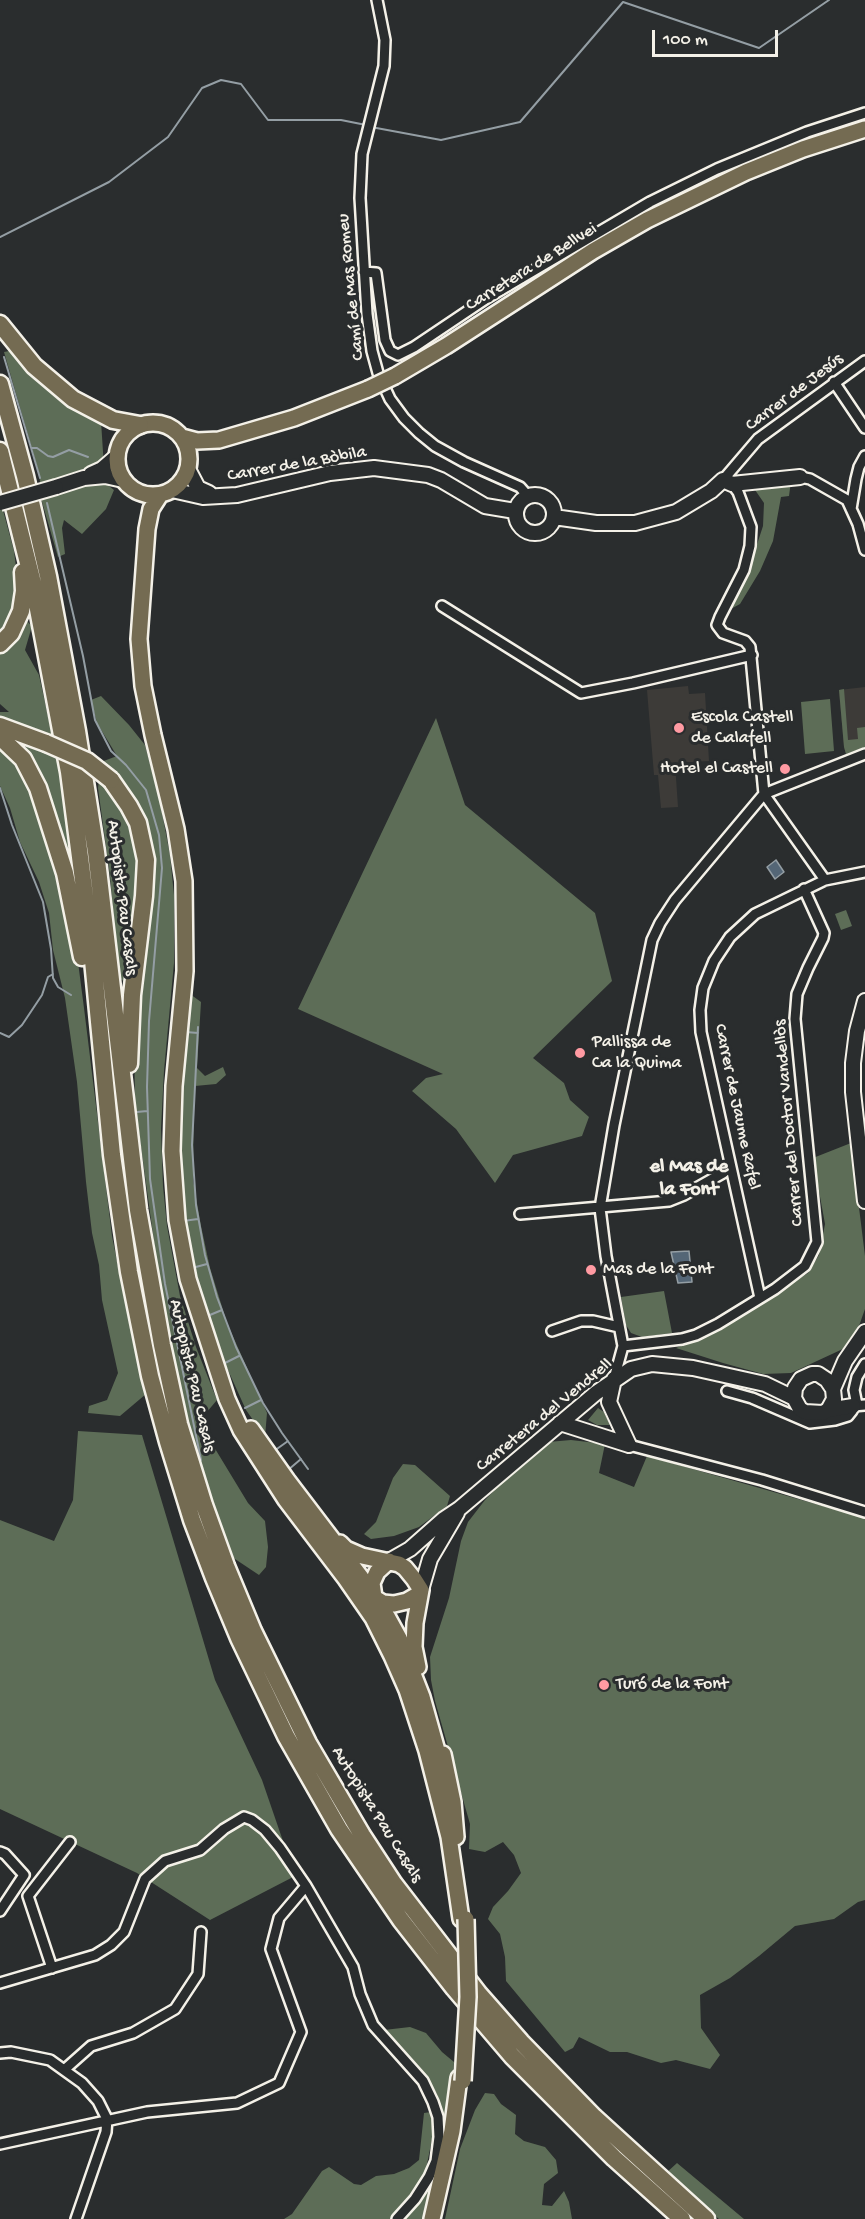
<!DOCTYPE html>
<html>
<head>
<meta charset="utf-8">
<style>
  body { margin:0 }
  #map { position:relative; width:865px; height:2219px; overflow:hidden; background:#2a2d2e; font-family:"Gochi Hand",sans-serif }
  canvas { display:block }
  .scale { position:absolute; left:652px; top:30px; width:126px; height:27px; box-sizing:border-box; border:3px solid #f4f1e8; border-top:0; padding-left:8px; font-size:18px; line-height:21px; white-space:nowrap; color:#f4f1e8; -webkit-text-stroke:4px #2a2d2e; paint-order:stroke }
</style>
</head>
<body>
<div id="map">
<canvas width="865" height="2219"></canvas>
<div class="scale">100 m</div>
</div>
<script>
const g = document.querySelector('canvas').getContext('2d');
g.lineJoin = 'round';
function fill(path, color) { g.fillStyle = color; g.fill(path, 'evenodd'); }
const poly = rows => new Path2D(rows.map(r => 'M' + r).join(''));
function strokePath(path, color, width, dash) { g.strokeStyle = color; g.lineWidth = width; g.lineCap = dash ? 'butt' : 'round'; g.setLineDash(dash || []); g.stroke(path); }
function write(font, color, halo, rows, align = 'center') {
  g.font = font + ' "Gochi Hand",sans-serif'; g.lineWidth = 6; g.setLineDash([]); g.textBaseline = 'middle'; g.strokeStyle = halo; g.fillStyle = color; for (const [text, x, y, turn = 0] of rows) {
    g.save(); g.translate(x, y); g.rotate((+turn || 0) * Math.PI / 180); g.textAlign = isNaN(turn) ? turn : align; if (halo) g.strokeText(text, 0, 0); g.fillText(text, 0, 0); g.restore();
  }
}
fill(poly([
  [688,686,689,694,705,693,709,761,675,763,678,807,661,808,658,775,654,775,647,690],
  [865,687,865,747,846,754,844,747,839,690]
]), '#3d3b38');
fill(poly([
  [9,351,41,384,101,421,105,483,114,490,106,509,82,534,64,520,62,528,65,554,58,557,42,502,39,473,4,352],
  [791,481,789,496,781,497,773,541,760,571,740,604,729,610,747,575,763,526,764,503,753,487],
  [0,499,14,551,17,575,15,610,32,626,25,650,39,675,57,757,72,857,56,863,78,962,84,1008,112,1236,133,1342,146,1394,120,1416,88,1413,89,1406,107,1400,118,1373,102,1300,99,1265,92,1233,86,1182,77,1082,65,998,53,950,49,913,39,882,20,842,10,808,0,786,0,744,23,751,29,743,22,725,0,720,0,712,9,712,0,704],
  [844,689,848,740,858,739,857,728,865,727,865,747,846,754,844,747,839,690],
  [101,696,129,725,145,745,159,797,170,855,174,895,174,963,164,1071,161,1129,163,1186,167,1226,180,1296,196,1347,217,1400,201,1419,214,1447,248,1503,265,1521,268,1547,266,1567,259,1575,232,1557,215,1514,180,1401,165,1322,135,1103,134,1035,137,990,119,978,110,876,98,788,101,762,117,756,97,723,91,700],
  [830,699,834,751,805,754,801,702],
  [436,718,465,805,595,913,612,981,533,1058,564,1083,570,1100,589,1117,582,1136,513,1155,495,1183,456,1129,412,1091,426,1078,443,1074,298,1009],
  [846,910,852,926,841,930,835,914],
  [190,994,201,1002,197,1068,205,1076,223,1067,226,1075,216,1084,195,1086,194,1092,193,1180,201,1226,210,1268,227,1323,267,1413,265,1437,246,1410,213,1337,201,1297,189,1249,180,1172,179,1126,180,1096],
  [851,1143,865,1256,865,1309,854,1340,845,1348,791,1373,763,1374,723,1363,676,1348,707,1336,808,1273,819,1255,825,1224,813,1158],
  [664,1291,672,1333,642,1337,631,1333,626,1325,621,1297],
  [598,1408,604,1412,610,1425,597,1425,588,1420],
  [78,1431,142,1435,215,1680,262,1780,295,1876,210,1920,137,1873,0,1809,0,1520,54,1541,73,1500],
  [571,1440,605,1444,599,1473,634,1487,647,1456,865,1518,865,1900,858,1902,834,1919,795,1926,759,1956,730,1978,700,1995,701,2028,720,2055,710,2069,676,2060,661,2063,627,2052,610,2052,579,2037,573,2048,565,2052,506,1981,505,1957,500,1934,488,1919,493,1907,508,1891,521,1873,514,1855,503,1842,485,1852,469,1849,470,1824,435,1701,431,1680,430,1657,449,1598,461,1541,468,1522,485,1500,518,1466,548,1442],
  [403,1464,415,1465,450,1496,447,1506,419,1527,394,1536,371,1539,364,1534,376,1522,393,1478],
  [410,2027,426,2033,442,2052,454,2062,451,2110,446,2124,437,2094,424,2074,384,2030],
  [485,2093,494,2094,501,2104,516,2115,515,2134,524,2141,545,2147,556,2160,558,2173,544,2184,542,2205,552,2206,564,2191,569,2202,572,2219,445,2219,460,2149,475,2110],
  [431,2112,434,2129,426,2169,435,2182,425,2219,284,2219,292,2214,322,2171,329,2167,354,2184,361,2185,376,2176,394,2174,409,2168,419,2160,424,2113],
  [677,2163,744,2219,719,2219,665,2174]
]), '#5d6d57');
const water = poly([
  [776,860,784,872,775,879,767,867,776,860],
  [689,1251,692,1282,678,1283,671,1252,689,1251]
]);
fill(water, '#546676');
strokePath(water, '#949ea4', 1.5);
strokePath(poly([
  [371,127,441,140,520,122,623,2,759,48,829,0],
  [0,237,109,182,168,137,202,88,221,80,241,84,268,120,341,120,366,125],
  [4,357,40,478],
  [31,448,37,448,48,456,53,457,69,450,88,457],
  [47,503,83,656,95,720,111,751,126,765,146,790,159,835,162,868,149,1021,147,1087,150,1179,165,1284,201,1460],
  [0,788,12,825,43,902,51,949,53,978,58,987,71,995],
  [198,1027,192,1145,196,1205,205,1255,217,1297,236,1347,263,1403,282,1433,308,1469],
  [186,1032,198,1033],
  [0,1033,9,1037,22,1025,42,995,48,977,53,974],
  [137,1112,147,1111],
  [183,1221,198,1219],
  [192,1268,207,1264],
  [205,1317,222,1310],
  [223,1364,239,1356],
  [245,1408,261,1400],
  [274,1451,288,1441],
  [288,1470,301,1459]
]), '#949ea4', 2);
const street = poly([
  [377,0,385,40,384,66,362,154,360,198,367,314,372,351,378,373,390,399,404,418,419,433,435,446,464,462,520,487,528,496],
  [364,272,376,273,385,340,390,351,398,355,414,347,487,298,650,202,717,169,807,132,865,113],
  [834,382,865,428],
  [800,477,810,479,847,500,858,524,865,550],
  [723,480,758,439,865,361],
  [732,484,738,492,751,527,750,546,744,570,720,617,717,625,723,633,745,641,750,647,764,794,825,880],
  [851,509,856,479,859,467,865,456],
  [442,606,581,693,633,683,752,655],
  [520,1214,669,1201,684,1195,723,1173,730,1167],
  [760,1298,701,1032,700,1010,703,988,714,961,730,937,755,914,825,880,865,872],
  [552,1331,581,1321,593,1321,619,1327],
  [623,1346,682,1339,696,1335,718,1324,775,1289,805,1266,817,1242,795,1019,797,994,808,968,823,938,824,933,804,889],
  [614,1379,623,1346,606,1256,600,1208,614,1125,652,940,660,923,675,900,764,794,865,754],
  [727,1391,752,1398,810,1423,835,1420,848,1416,852,1411,853,1406,865,1405],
  [857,1405,854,1390,857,1377,865,1364],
  [629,1445,762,1480,865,1512],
  [0,1852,5,1854,24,1875,0,1911],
  [52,1968,28,1896,70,1842],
  [0,1983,95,1955,111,1945,124,1932,145,1879,165,1861,200,1850,224,1829,244,1817,252,1820,265,1830,280,1848,306,1886,353,1967,360,1994,373,2025,423,2081,433,2102,438,2117,439,2137,436,2161,429,2177,415,2199,397,2219],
  [0,2053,11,2052,50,2060,82,2083,98,2101,107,2119],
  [64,2070,91,2046,133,2033,175,2009,198,1974,201,1932],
  [0,2144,147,2112,237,2103,279,2083,301,2032,271,1949,279,1918,306,1886],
  [76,2219,106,2132,107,2119]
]);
const secondary = poly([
  [188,469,198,488,209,493],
  [91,474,102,469,117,456],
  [56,487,84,478,105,476,123,480],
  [172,490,203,497,237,495,330,473,374,468,428,475,441,480,485,506,515,511],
  '516 514a19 19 0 1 1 38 0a19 19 0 1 1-38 0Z',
  [554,517,596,523,635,523,676,512,711,491,723,480,732,484,800,477],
  [865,1001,857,1031,853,1063,853,1092,865,1201],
  [614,1379,609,1402,629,1445],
  [833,1389,845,1361,865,1332],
  [828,1410,834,1399,833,1389,827,1380,818,1374,812,1374,801,1379,795,1388,794,1398,800,1409,805,1412,823,1413,828,1410,853,1406],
  [560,1423,629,1445],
  [389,1561,410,1549,444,1519,459,1509,596,1393,631,1369,652,1364,693,1368,765,1384,794,1398],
  [421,1590,430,1559,457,1513]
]);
const primary = poly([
  [395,376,446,346,593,251,647,220,746,172,803,149,865,129],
  '117 459a36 36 0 1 1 72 0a36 36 0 1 1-72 0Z',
  [182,437,197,441,219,440,294,418,368,389],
  [160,495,151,509,147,529,139,639,143,686,153,735,176,829,184,881,185,971,174,1086,172,1151,177,1220,188,1279,227,1399,241,1430,286,1500,346,1579,373,1618,392,1656,407,1690,427,1751,449,1837,461,1919],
  [251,1429,287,1480,360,1576,388,1618,399,1638,422,1697,441,1765],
  [340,1543,346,1549,362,1556,399,1564,405,1568,414,1579,421,1590,415,1623,414,1647,418,1667],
  [373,1597,383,1603,394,1604,407,1601,419,1594],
  [374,1597,372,1583,377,1572,389,1561],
  [443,1754,453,1802,456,1837],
  [432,2219,452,2131,459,2078]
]);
const highway = poly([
  [0,324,34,366,73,399,113,420,140,425],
  [0,384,25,476,48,576,77,731,96,852,138,1210,162,1345,179,1424,204,1505,226,1566,253,1631,308,1743,362,1835,394,1884,478,1993,521,2042,594,2117,706,2219],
  [0,451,33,583,69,772,92,950,112,1155,129,1272,150,1376,168,1442,192,1520,214,1578,239,1638,286,1736,339,1829,401,1920,454,1988,512,2056,614,2158,682,2219],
  [0,644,11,633,21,611,24,591,23,572],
  [0,726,46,743],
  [0,737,23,759,38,788,65,873,82,957],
  [111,780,129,806,138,823,146,860,144,896,132,995,129,1064]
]);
strokePath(street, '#f4f1e8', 14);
strokePath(secondary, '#f4f1e8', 18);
strokePath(primary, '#f4f1e8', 20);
strokePath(highway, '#f4f1e8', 21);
strokePath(street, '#2a2d2e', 9);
strokePath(secondary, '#2a2d2e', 14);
strokePath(primary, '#746b52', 15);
strokePath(highway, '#746b52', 16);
const secondaryBridge = poly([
  [0,503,56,487]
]);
const primaryBridge = poly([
  [368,389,395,376],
  [463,2081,468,1997,466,1919]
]);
const highwayBridge = poly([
  [46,743,87,761,111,780]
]);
strokePath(secondaryBridge, '#f4f1e8', 18, []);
strokePath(primaryBridge, '#f4f1e8', 20, []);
strokePath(highwayBridge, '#f4f1e8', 21, []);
strokePath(secondaryBridge, '#2a2d2e', 14);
strokePath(primaryBridge, '#746b52', 15);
strokePath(highwayBridge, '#746b52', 16);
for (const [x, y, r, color] of [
  [679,728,6,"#ff9aa2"],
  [785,769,6,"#ff9aa2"],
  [580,1053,6,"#ff9aa2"],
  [591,1270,6,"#ff9aa2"],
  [604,1685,6,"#ff9aa2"]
]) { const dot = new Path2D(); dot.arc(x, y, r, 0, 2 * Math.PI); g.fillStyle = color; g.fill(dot); strokePath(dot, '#2a2d2e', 2); }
write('18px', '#f4f1e8', '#2a2d2e', [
  ["Carretera de Bellvei",532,268,-32],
  ["Camí de Mas Romeu",352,287,-96],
  ["Carrer de Jesús",795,393,-37],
  ["Carrer de la Bòbila",297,465,-10],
  ["Autopista Pau Casals",121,898,83],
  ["Carrer de Jaume Rafel",736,1107,78],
  ["Carrer del Doctor Vandellòs",790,1123,-95],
  ["Autopista Pau Casals",191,1376,77],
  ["Carretera del Vendrell",545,1416,-39],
  ["Autopista Pau Casals",376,1815,58]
]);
write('18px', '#f4f1e8', '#2a2d2e', [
  ["Escola Castell",691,718],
  ["de Calafell",691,739],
  ["Hotel el Castell",773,769,"right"],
  ["Pallissa de",592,1043],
  ["Ca la Quima",592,1064],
  ["Mas de la Font",603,1270],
  ["Turó de la Font",616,1685]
], 'left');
write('bold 20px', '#f4f1e8', '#2a2d2e', [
  ["el Mas de",689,1168],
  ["la Font",689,1191]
]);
</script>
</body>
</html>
